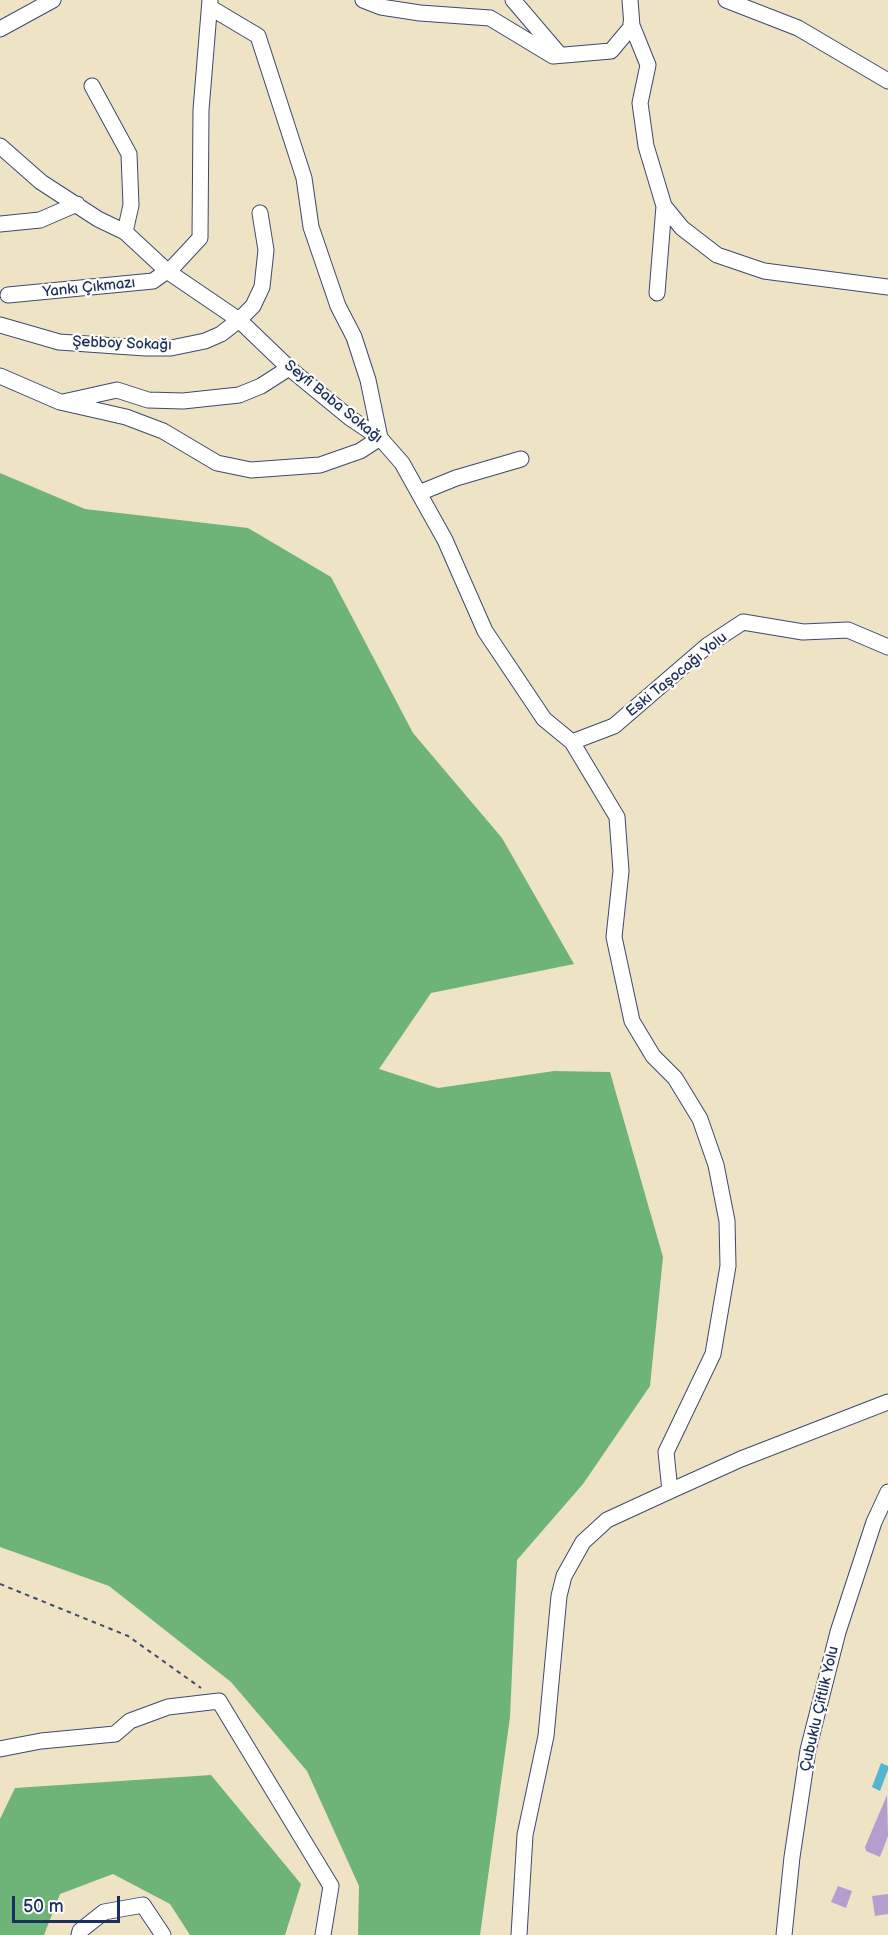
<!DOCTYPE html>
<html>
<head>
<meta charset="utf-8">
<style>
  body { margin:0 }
  #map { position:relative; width:888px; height:1935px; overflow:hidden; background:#efe3c5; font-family:"Balsamiq Sans",sans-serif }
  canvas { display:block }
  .scale { position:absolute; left:12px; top:1896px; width:108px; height:27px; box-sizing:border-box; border:3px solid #1b2f5e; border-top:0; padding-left:8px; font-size:18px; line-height:21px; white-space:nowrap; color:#1b2f5e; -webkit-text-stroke:4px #fdfcf7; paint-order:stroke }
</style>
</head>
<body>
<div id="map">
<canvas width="888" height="1935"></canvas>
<div class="scale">50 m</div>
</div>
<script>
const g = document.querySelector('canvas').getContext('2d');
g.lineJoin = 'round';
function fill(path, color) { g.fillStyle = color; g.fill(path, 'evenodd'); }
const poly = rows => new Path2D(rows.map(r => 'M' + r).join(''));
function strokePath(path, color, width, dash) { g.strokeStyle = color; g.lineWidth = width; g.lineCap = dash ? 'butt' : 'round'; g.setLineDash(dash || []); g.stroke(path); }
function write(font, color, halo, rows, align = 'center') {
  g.font = font + ' "Balsamiq Sans",sans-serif'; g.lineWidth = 4.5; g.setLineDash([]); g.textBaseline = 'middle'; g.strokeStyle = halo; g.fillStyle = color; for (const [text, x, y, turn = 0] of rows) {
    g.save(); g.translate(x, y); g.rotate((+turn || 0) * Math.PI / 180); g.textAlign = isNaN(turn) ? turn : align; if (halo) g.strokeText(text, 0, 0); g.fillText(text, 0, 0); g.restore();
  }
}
fill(poly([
  [0,473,85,509,248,528,331,577,413,733,502,838,574,964,431,993,379,1069,438,1088,554,1071,610,1072,663,1257,650,1386,583,1484,517,1560,510,1717,480,1935,358,1935,359,1886,307,1771,231,1682,109,1586,0,1547],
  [211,1775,301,1884,285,1935,190,1935,170,1904,113,1874,60,1894,44,1935,0,1935,0,1819,15,1788]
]), '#6eb378');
fill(poly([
  [881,1763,888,1766,888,1770,880,1791,872,1787]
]), '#52b5d1');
fill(poly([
  [887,1795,888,1836,880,1857,866,1851,865,1847],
  [838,1886,852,1891,846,1908,831,1902],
  [888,1894,888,1914,875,1916,872,1896]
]), '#b69dd0');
const minor = poly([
  [363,0,381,7,420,13,490,18,553,56,611,51,632,26,630,0],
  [513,0,560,55],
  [726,0,798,28,888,81],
  [631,23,648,65,640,103,646,146,664,206,682,228,717,255,764,271,888,287],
  [0,29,53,0],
  [92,86,129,154,131,205,125,232],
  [0,146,41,182,98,219,125,232,167,271,239,320,289,368,350,418,380,438,402,463,445,540,485,631,544,719,572,742,617,817,621,871,614,937,632,1021,653,1056,675,1078,700,1119,716,1165,727,1221,728,1266,713,1354,666,1452,670,1491],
  [0,224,40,220,77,204],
  [657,293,664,206],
  [8,295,153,281,174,266,200,238,201,110,210,0],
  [0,325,59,342,145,348,171,348,205,341,221,334,239,320,253,306,262,287,266,250,260,213],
  [0,376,60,402,126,417,163,431,217,463,251,470,320,465,360,451,380,438,368,380,354,337,338,306,311,227,304,178,258,36,211,8],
  [63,402,117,390,148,400,183,401,239,395,261,386,289,368],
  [419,493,456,478,521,459],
  [572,742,614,726,708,645,743,622,803,632,848,630,888,647],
  [0,1749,41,1741,115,1734,130,1721,168,1707,219,1701,331,1886,323,1935],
  [79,1935,80,1931,104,1912,143,1905,163,1935],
  [519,1935,525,1835,546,1736,559,1596,564,1576,583,1542,607,1520,670,1491,741,1459,888,1402],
  [784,1935,792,1857,808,1750,838,1632,874,1522,888,1492]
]);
strokePath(minor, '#3b4a6d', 17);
strokePath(poly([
  [0,1584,128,1636,201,1688]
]), '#3b4a6d', 2, [4.5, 4.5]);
strokePath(minor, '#fff', 15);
write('15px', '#1b2f5e', '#fdfcf7', [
  ["Yankı Çıkmazı",89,288,-6],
  ["Şebboy Sokağı",122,344,2],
  ["Seyfi Baba Sokağı",333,402,39],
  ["Eski Taşocağı Yolu",677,675,-39],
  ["Çubuklu Çiftlik Yolu",820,1709,-77]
]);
</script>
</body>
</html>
